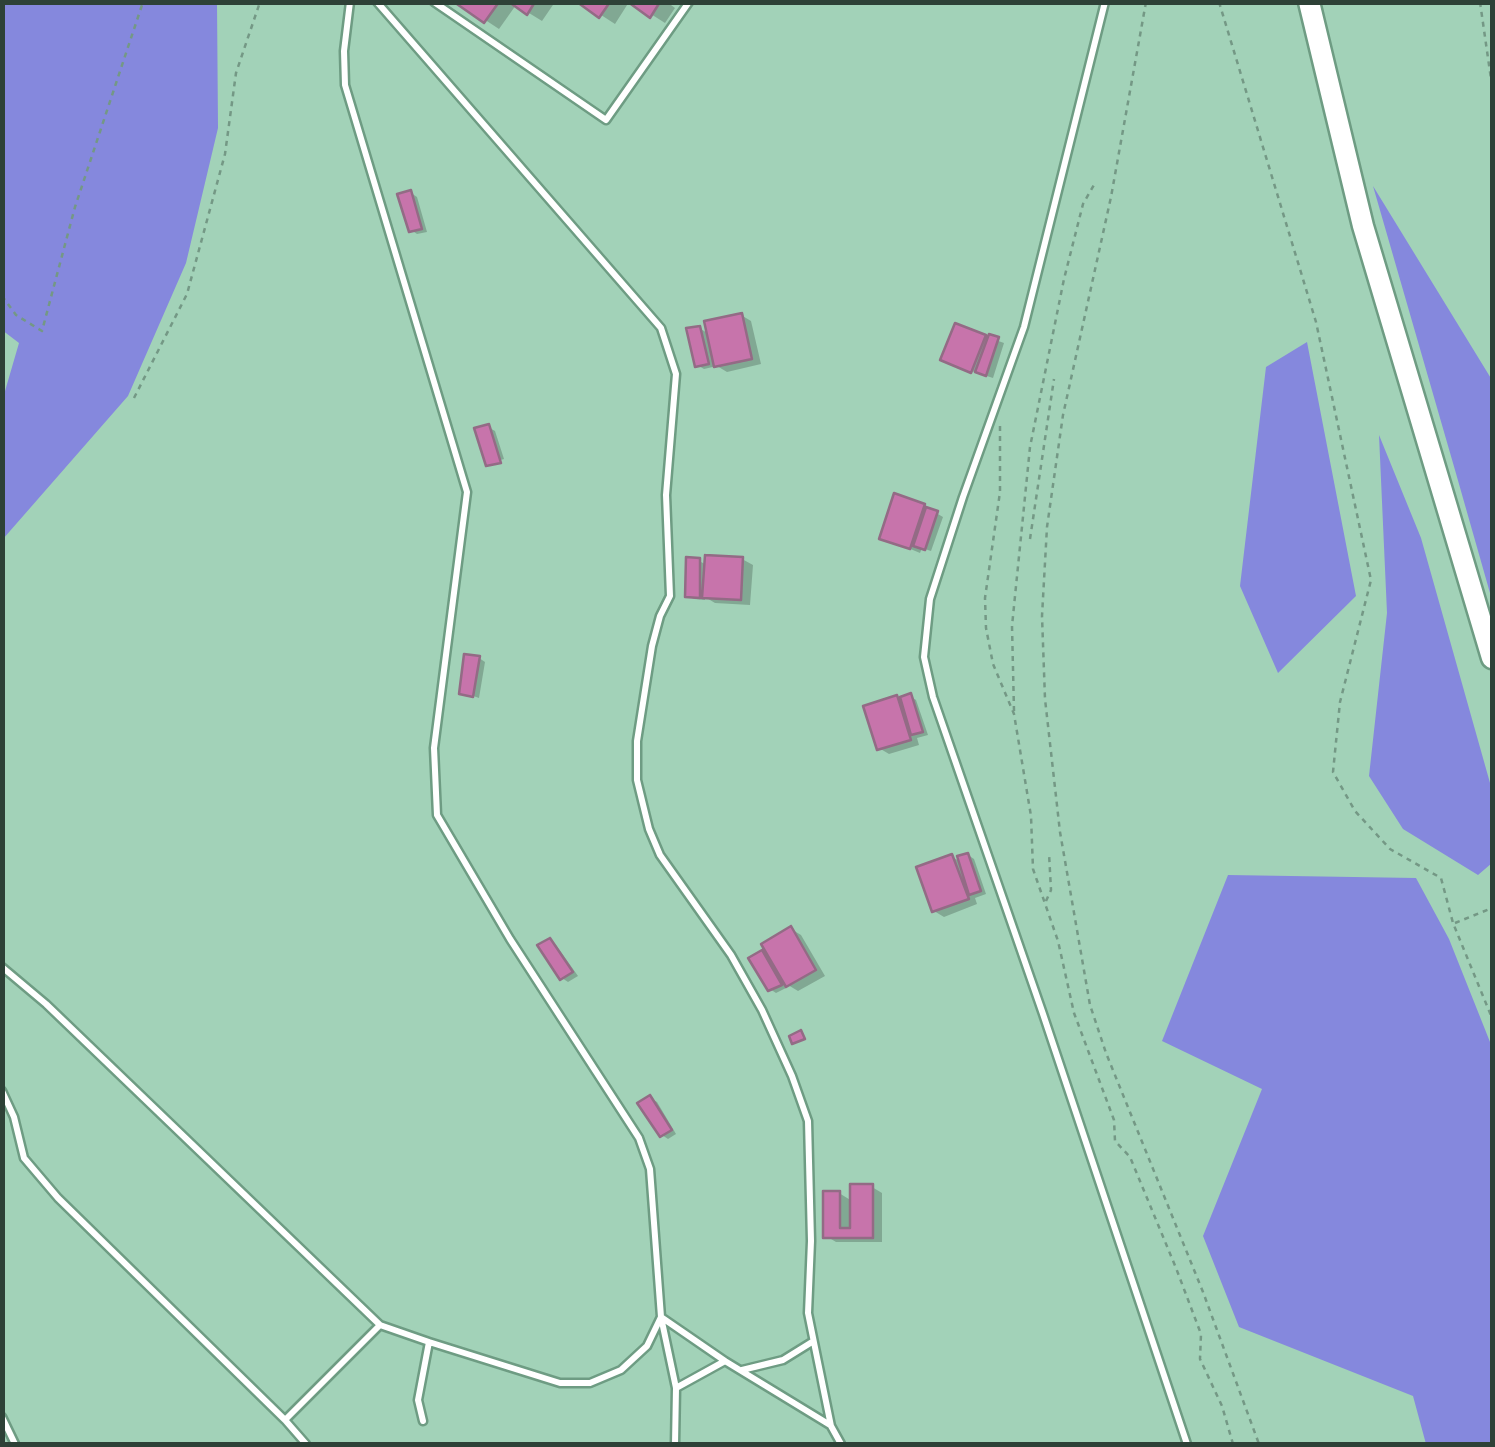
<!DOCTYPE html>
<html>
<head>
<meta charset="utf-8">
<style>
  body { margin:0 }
  #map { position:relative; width:1495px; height:1447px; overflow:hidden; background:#a2d2b8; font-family:Figtree,sans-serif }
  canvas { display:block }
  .frame { position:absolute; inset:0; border:5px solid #2e4137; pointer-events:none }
</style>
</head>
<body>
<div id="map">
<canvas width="1495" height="1447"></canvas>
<div class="frame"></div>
</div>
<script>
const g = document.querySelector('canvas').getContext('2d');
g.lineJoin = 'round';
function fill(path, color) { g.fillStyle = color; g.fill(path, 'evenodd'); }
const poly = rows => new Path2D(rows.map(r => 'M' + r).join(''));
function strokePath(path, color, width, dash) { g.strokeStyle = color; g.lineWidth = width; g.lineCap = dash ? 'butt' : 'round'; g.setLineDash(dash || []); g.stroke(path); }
fill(poly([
  [3,2,217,3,218,128,186,263,128,396,3,539,3,398,19,343,2,330],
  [1373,186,1492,380,1492,600,1455,470],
  [1307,342,1356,596,1278,673,1240,586,1266,367],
  [1379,435,1421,538,1492,790,1492,863,1478,875,1403,829,1369,776,1387,613],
  [1228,875,1416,878,1449,939,1492,1047,1492,1444,1426,1444,1413,1396,1239,1327,1203,1236,1262,1089,1162,1041]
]), '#8588dd');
fill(poly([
  [458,2,555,2,542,21,516,5,499,29],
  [581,2,629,2,615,24],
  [632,2,667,2,675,8,665,23],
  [411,193,417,197,427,232,417,234,411,230],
  [741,315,751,321,761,364,727,372,717,366,704,369,697,365,699,328,709,334],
  [956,326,1004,343,993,378,953,365],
  [488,427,495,431,504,459,490,463,490,466],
  [924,506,943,517,931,551,922,548,920,553,882,537],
  [742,559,753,565,750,605,715,603,705,597,705,600,694,599,687,596,699,561,707,565],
  [479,658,485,662,479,698,462,692],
  [910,696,916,700,928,735,917,738,919,745,889,754,879,748,897,698],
  [968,855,974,859,986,894,975,898,977,904,944,917,934,911,952,857,961,862],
  [791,929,801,935,825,976,798,991,783,982,786,988,776,993,770,989,762,953,773,959],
  [550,941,556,945,578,976,568,982,562,978],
  [650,1098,657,1102,676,1134,668,1139,662,1135],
  [872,1187,882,1193,882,1242,836,1242,826,1236,839,1193,852,1201]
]), '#0003');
const building = poly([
  [454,2,499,2,484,23,454,2],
  [509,2,535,2,527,15,509,2],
  [577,2,610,2,599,18,577,2],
  [628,2,660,2,650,18,628,2],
  [411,190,422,229,409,232,397,194,411,190],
  [742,313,752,359,714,367,704,321,742,313],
  [955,323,986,335,971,373,940,360,955,323],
  [700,326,709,364,695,367,686,328,700,326],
  [989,334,999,337,986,376,975,372,989,334],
  [489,424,501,463,486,466,474,428,489,424],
  [894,493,925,504,910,549,879,539,894,493],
  [926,507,938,511,925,550,913,546,926,507],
  [705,555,743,557,741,600,702,598,705,555],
  [686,557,700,558,700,598,685,597,686,557],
  [464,654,480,656,473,697,459,694,464,654],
  [911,693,923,732,911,735,900,697,911,693],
  [897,695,911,740,877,750,863,706,897,695],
  [968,853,981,891,969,895,957,856,968,853],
  [952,854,969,899,932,912,916,867,952,854],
  [791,926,816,970,786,987,761,944,791,926],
  [550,938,573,972,560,980,537,945,550,938],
  [762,950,782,985,768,991,748,958,762,950],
  [801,1030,805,1039,792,1044,789,1036,801,1030],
  [650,1095,672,1130,660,1137,637,1103,650,1095],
  [850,1184,873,1184,873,1238,823,1238,823,1191,840,1191,840,1228,850,1228,850,1184]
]);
fill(building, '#c774ab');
strokePath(building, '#936b85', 2.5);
const service = poly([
  [350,2,344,51,345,85,467,492,434,748,437,815,510,939,639,1138,650,1169,661,1317,725,1361],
  [377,2,661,328,676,374,666,495,670,596,660,616,652,646,637,741,637,780,649,829,660,855,731,955,762,1010,792,1076,808,1121,811,1241,808,1313,831,1426,841,1444],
  [434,2,606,120,689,2],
  [1105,2,1024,327,963,497,930,599,924,657,933,697,1043,1014,1187,1444],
  [2,967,46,1004,380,1325,285,1420,306,1444],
  [2,1091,14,1117,24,1158,58,1198,285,1420],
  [380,1325,429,1342],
  [742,1370,783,1360,812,1342],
  [2,1417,15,1444],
  [423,1421,418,1400,429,1342,560,1383,590,1383,621,1370,647,1346,661,1317,676,1388],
  [675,1444,676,1388,725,1361,830,1425]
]);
const trunk = poly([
  [1309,2,1363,226,1492,658]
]);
strokePath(service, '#6e9c83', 11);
strokePath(trunk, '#6e9c83', 25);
strokePath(poly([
  [1146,2,1111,197,1063,415,1047,527,1042,616,1045,699,1060,832,1090,1005,1106,1053,1203,1292,1259,1444],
  [1219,2,1316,322,1371,580,1340,702,1333,772,1355,811,1390,849,1441,878,1453,923,1492,1018],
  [1480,2,1492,86],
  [2,296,16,315,42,331,75,207,143,2],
  [134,398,187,294,225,154,236,73,260,2],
  [1000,426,1000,492,985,598,986,628,993,664,1014,714,1031,816,1033,869,1058,941,1074,1013,1114,1120,1115,1141,1130,1157,1176,1268,1201,1334,1200,1359,1222,1406,1233,1444],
  [1030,539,1054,379],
  [1014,711,1012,626,1030,447,1064,279,1083,204,1095,183],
  [1046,901,1051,890,1049,853],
  [1455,923,1492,908]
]), '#749885', 2.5, [5, 5]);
strokePath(service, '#fff', 6);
strokePath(trunk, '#fff', 20);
</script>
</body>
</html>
